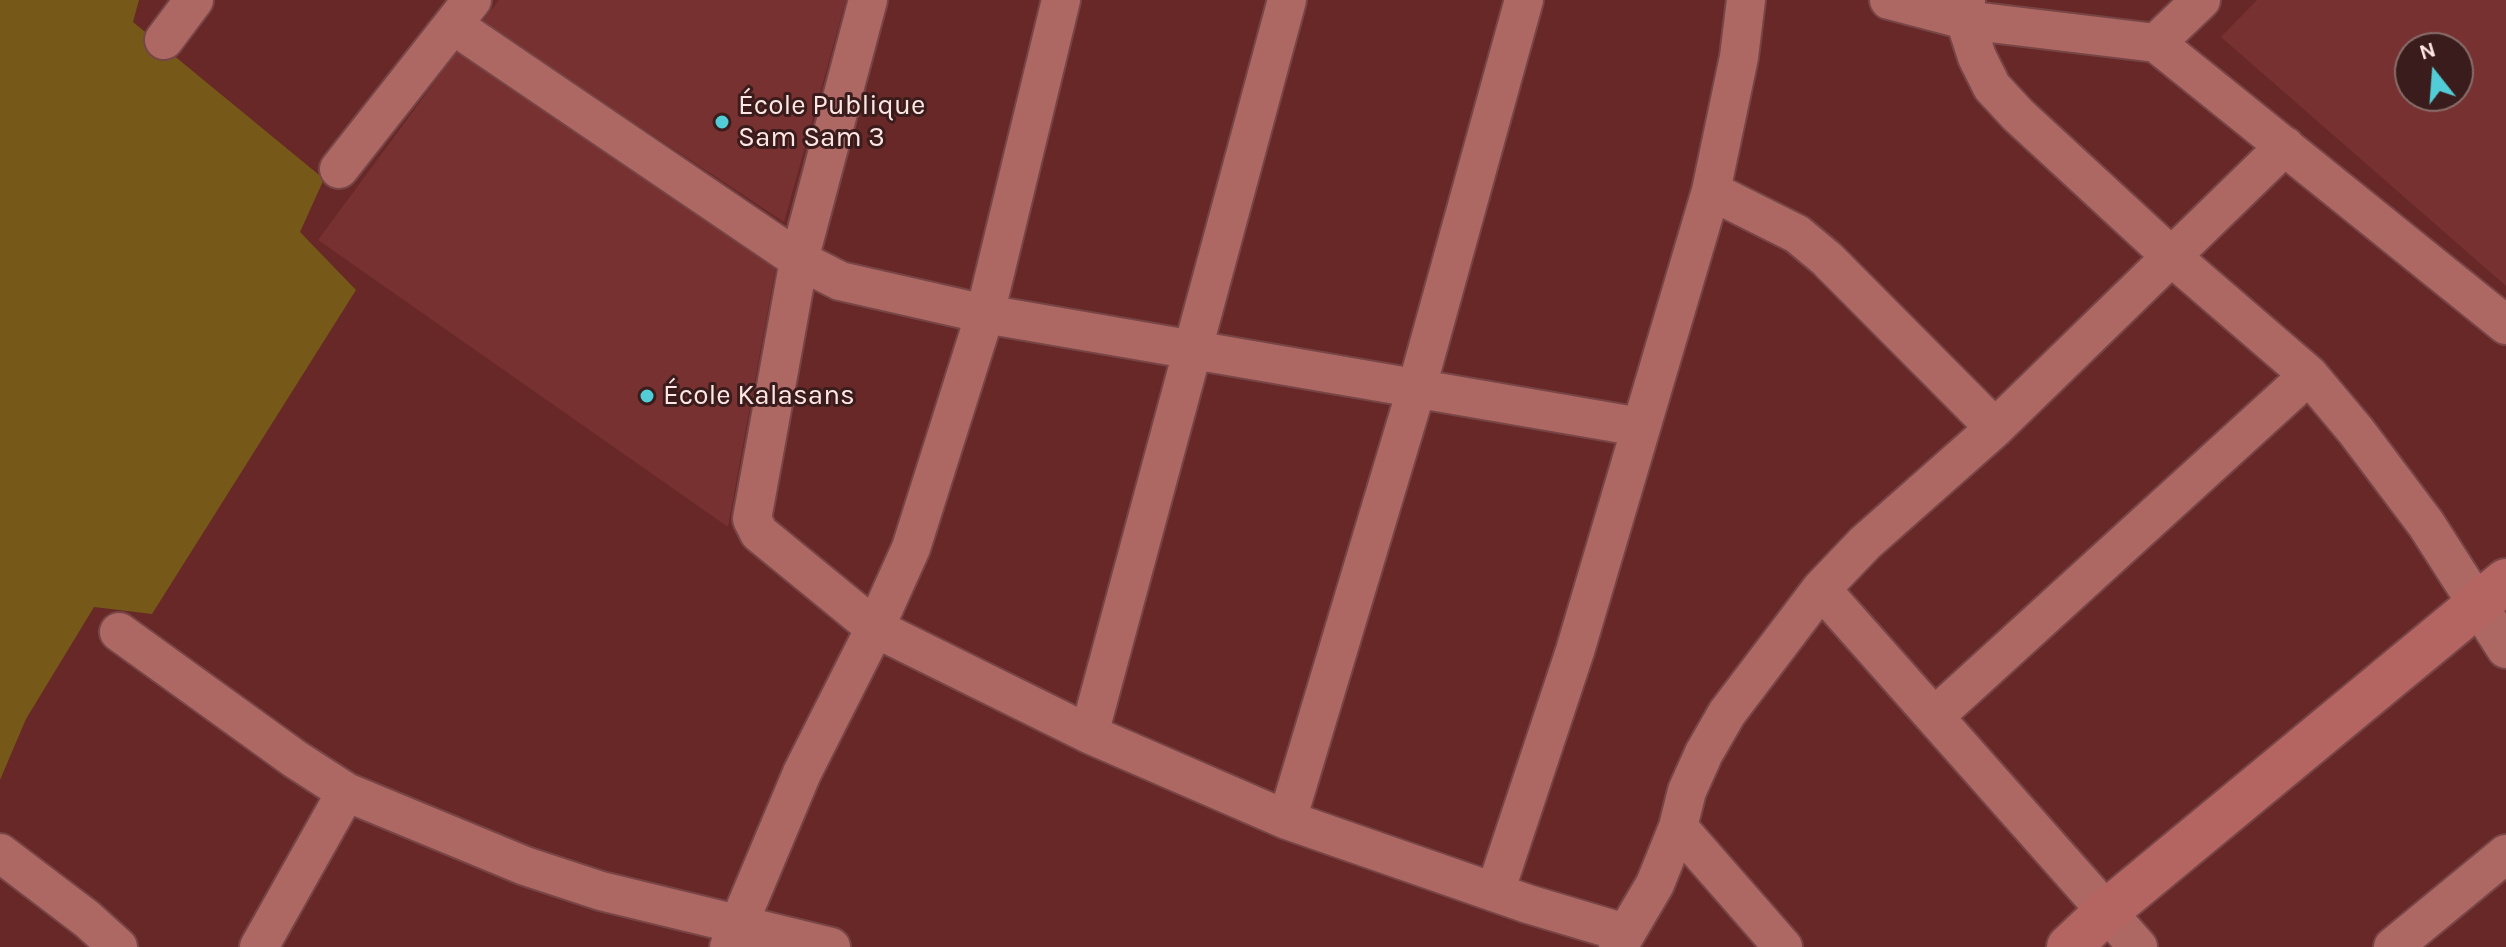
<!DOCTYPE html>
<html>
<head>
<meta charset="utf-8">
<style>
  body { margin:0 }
  #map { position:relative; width:2506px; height:947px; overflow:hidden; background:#672827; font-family:Karla,sans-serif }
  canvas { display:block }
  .north { position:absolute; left:2394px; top:32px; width:80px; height:80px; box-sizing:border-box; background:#391c1b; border:2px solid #886d6b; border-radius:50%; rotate:343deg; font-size:22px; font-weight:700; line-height:32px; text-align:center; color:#fee6e4 }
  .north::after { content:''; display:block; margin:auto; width:28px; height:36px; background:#52ccd6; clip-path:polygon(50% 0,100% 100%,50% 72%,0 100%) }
</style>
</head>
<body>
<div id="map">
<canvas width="2506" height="947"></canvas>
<div class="north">N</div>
</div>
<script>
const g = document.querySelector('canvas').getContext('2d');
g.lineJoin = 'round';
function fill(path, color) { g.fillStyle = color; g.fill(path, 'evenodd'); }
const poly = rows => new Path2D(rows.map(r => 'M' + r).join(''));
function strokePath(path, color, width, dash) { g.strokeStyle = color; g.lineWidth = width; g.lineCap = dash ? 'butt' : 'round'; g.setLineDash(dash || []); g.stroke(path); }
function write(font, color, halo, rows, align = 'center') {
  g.font = font + ' Karla,sans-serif'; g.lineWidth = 6; g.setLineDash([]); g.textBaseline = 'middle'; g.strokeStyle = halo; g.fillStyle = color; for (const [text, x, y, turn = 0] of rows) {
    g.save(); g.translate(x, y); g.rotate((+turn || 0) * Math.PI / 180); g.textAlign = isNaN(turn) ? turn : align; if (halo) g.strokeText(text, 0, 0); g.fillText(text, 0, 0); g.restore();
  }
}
fill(poly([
  [499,0,846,0,784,222,482,22],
  [2257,0,2506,0,2506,286,2221,37],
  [2410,48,2458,48,2458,96,2410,96],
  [459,49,776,266,728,527,318,240]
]), '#773130');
fill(poly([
  [0,0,139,0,133,22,324,179,300,232,356,290,152,614,94,607,26,719,0,780]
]), '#765918');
const street = poly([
  [868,0,799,260,752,519,759,533,875,628,1089,734,1287,820,1528,904,1625,933],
  [1889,0,1965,20,2156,43,2506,325],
  [1966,0,1965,20,1977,57,1992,87,2018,115,2172,257,2309,375,2356,431,2426,524,2506,649],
  [453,25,799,260,840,281,985,314,1640,427],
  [164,40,194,0],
  [2156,43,2201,0],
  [339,169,472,0],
  [1711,191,1797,234,1827,259,1995,428],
  [1821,589,2138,947],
  [119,632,295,759,346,792,525,866,601,891,831,947],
  [1935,716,2309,375],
  [1089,734,1287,0],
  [1287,820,1417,387,1524,0],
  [1678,827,1783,947],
  [0,853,87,919,118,947],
  [1495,892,1575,651,1711,191,1739,57,1746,0],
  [259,947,346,792],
  [729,947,802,773,875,628,911,548,985,314,1061,0],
  [1618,947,1655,884,1678,827,1687,791,1704,753,1727,713,1821,589,1865,543,1995,428,2285,146],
  [2393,947,2506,854]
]);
const secondary = poly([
  [2069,947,2106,912,2506,581]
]);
strokePath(street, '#784546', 42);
strokePath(secondary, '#784546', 48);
strokePath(street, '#ae6864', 38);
strokePath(secondary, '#b46561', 44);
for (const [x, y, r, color] of [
  [722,122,8,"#52ccd6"],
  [647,396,8,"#52ccd6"]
]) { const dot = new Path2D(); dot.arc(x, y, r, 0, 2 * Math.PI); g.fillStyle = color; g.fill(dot); strokePath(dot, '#391c1b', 3); }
write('28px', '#fee6e4', '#391c1b', [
  ["École Publique",738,106],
  ["Sam Sam 3",738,138],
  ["École Kalasans",663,396]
], 'left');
</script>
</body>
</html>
